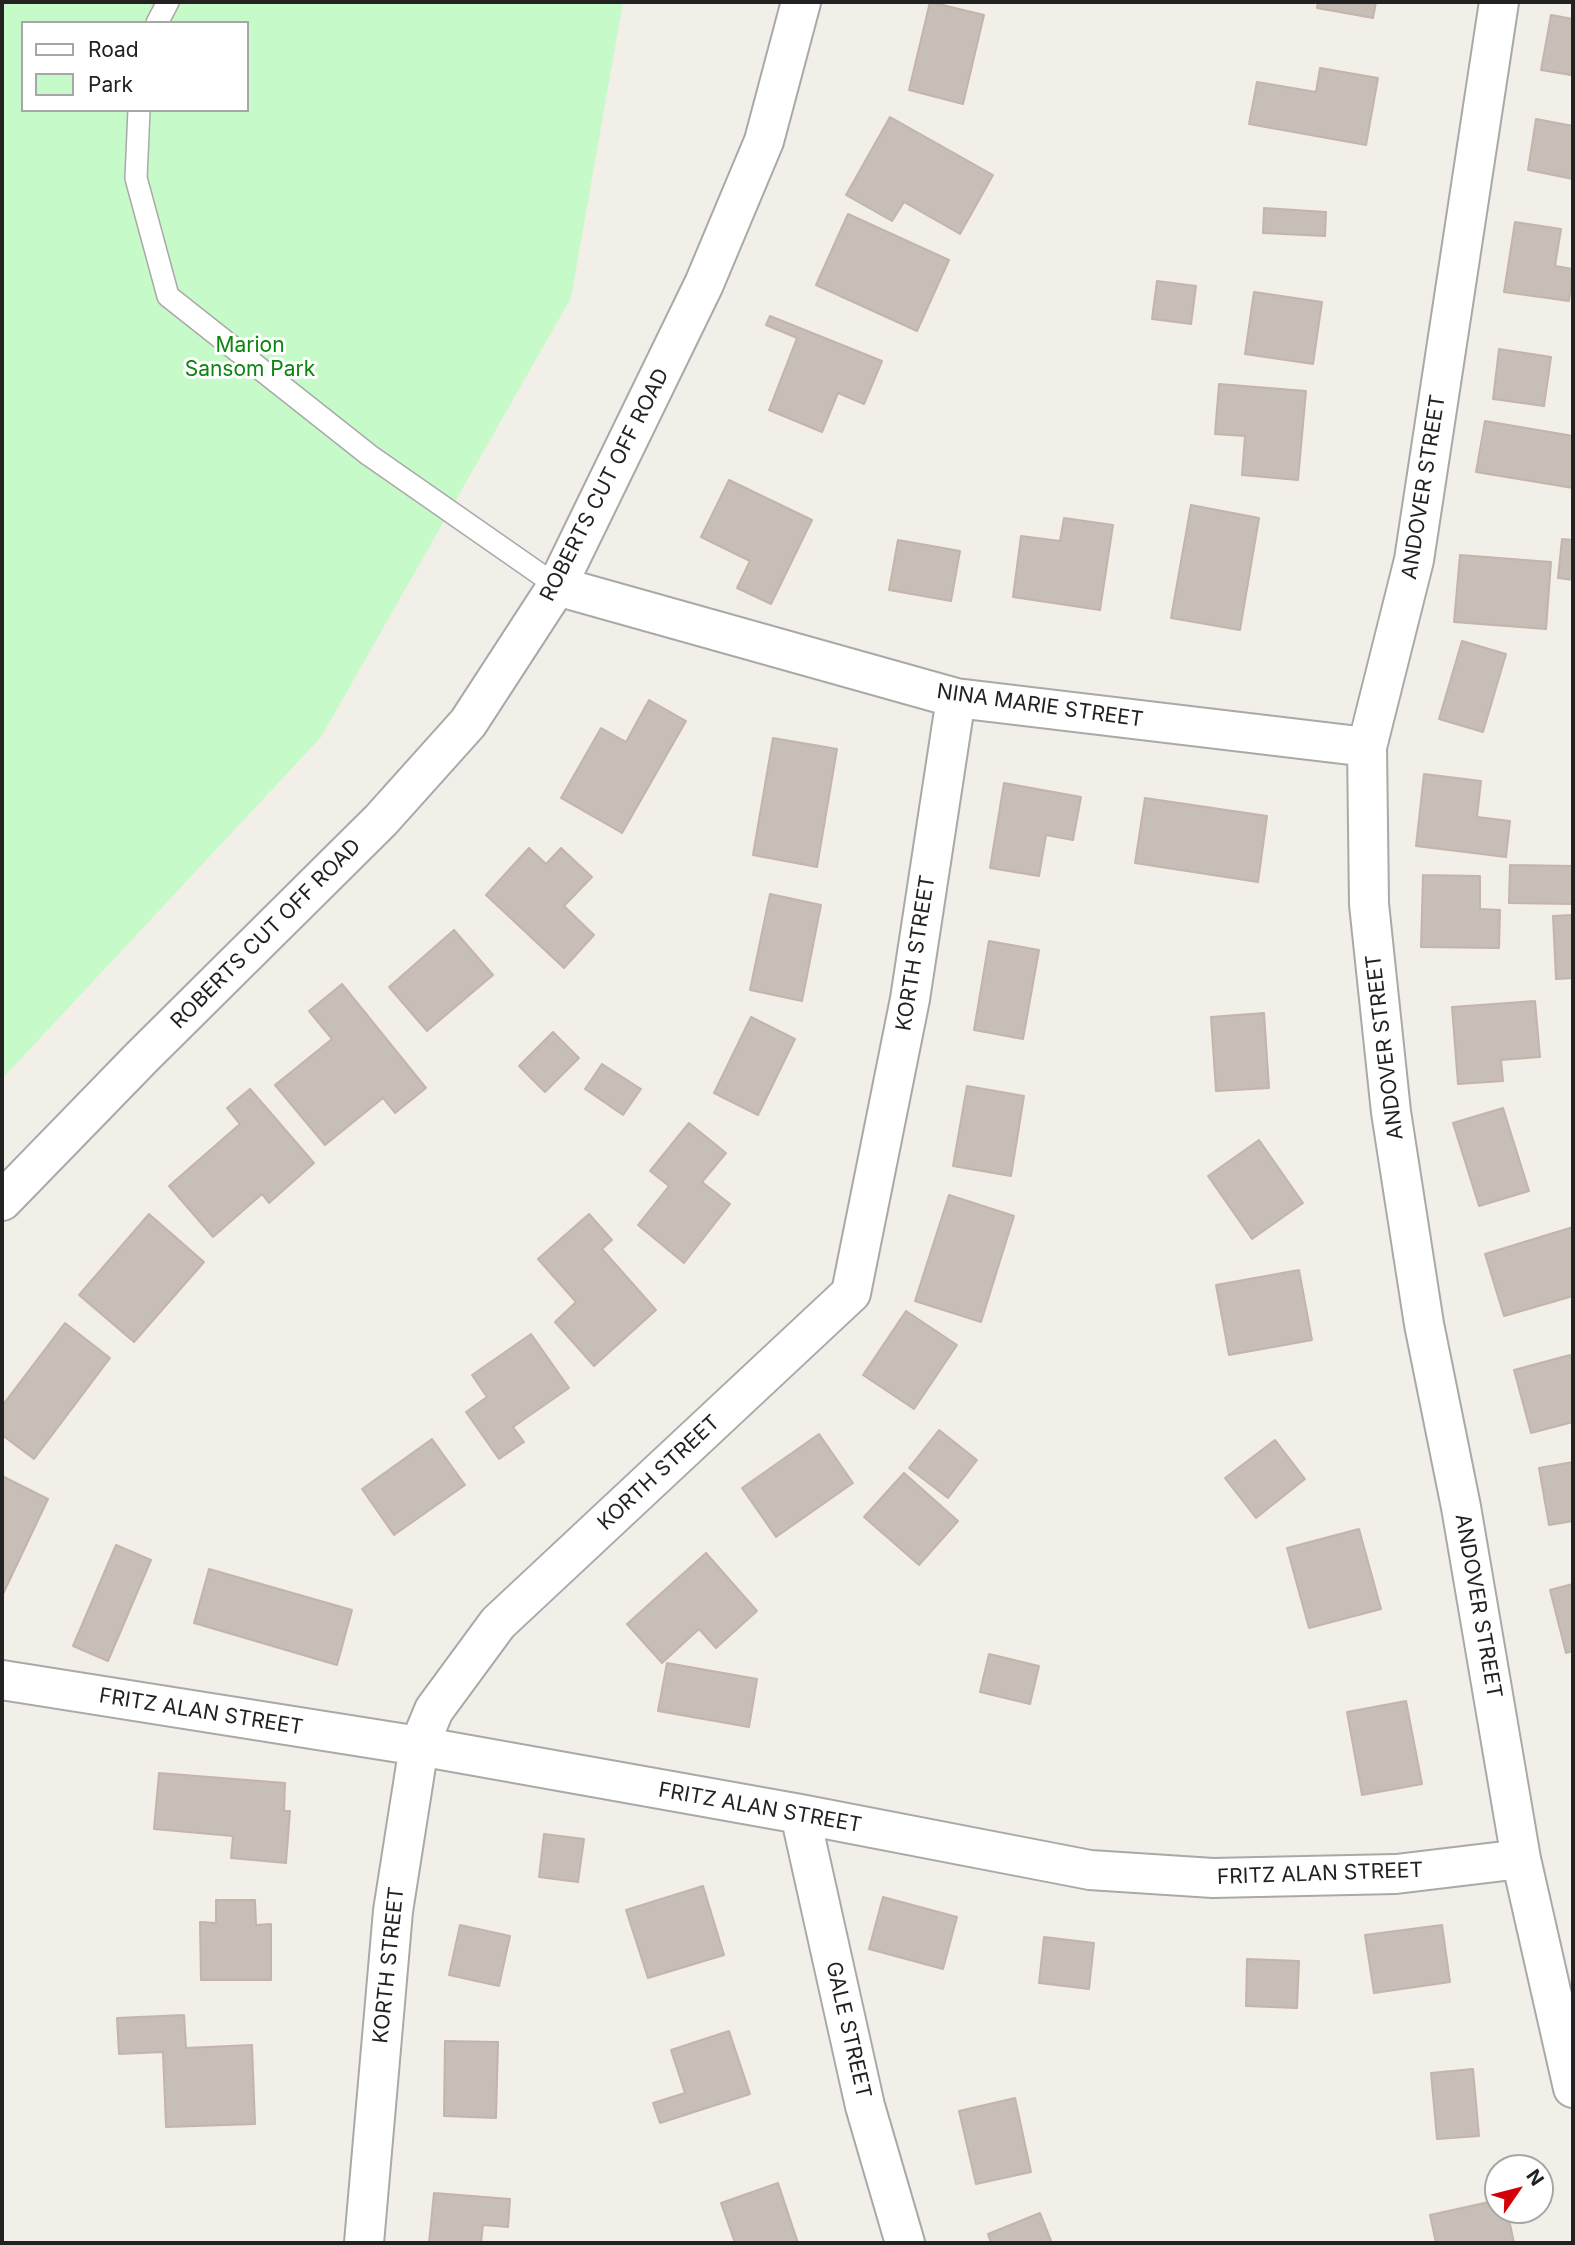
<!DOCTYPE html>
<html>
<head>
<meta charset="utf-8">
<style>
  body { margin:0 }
  #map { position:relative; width:1575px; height:2245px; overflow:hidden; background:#f2eee8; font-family:Inter,sans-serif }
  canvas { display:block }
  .frame { position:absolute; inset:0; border:4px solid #222; pointer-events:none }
  .legend { position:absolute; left:21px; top:21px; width:228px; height:91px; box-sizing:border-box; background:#fff; border:2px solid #a7a7a7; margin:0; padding:9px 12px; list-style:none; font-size:21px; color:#222 }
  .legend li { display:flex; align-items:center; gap:14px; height:35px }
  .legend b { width:35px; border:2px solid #a7a7a7 }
  .north { position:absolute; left:1484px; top:2154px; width:70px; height:70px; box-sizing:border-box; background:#fff; border:2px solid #a7a7a7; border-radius:50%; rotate:55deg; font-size:19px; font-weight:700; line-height:28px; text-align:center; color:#222 }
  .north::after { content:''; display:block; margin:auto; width:24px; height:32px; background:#d30009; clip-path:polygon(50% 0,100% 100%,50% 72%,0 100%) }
</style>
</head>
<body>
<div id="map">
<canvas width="1575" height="2245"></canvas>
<div class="frame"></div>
<ul class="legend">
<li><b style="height:9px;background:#fff"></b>Road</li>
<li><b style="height:19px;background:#c7fac9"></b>Park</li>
</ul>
<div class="north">N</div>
</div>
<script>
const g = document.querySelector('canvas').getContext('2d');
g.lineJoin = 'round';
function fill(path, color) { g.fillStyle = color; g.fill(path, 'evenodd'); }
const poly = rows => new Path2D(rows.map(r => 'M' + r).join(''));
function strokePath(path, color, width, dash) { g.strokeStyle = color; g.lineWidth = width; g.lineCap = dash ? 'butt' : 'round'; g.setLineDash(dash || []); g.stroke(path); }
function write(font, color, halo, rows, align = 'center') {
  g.font = font + ' Inter,sans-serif'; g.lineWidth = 6; g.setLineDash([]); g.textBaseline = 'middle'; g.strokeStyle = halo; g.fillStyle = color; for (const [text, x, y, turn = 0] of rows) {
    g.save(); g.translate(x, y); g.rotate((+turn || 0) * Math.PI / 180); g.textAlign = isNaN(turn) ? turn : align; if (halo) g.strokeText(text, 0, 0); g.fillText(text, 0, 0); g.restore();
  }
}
fill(poly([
  [2,2,623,2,571,298,321,737,2,1079],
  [23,23,247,23,247,110,23,110]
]), '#c7fac9');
const building = poly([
  [930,2,984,15,963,104,909,90,930,2],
  [1318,2,1376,2,1373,18,1317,8,1318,2],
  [1551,15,1573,19,1573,64,1571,75,1541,70,1551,15],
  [1320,68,1378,78,1366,145,1249,124,1257,82,1316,92,1320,68],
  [890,117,993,175,960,234,904,202,892,221,846,195,890,117],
  [1536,119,1573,126,1573,179,1528,170,1536,119],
  [1264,208,1326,212,1325,236,1263,233,1264,208],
  [848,214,949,260,917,331,816,285,848,214],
  [1515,222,1561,229,1555,266,1573,269,1569,301,1504,292,1515,222],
  [1157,281,1196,286,1191,324,1152,319,1157,281],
  [1254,292,1322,302,1313,364,1245,354,1254,292],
  [770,316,882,361,864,404,838,393,822,432,769,410,797,338,766,325,770,316],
  [1499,349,1551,357,1544,406,1493,399,1499,349],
  [1219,384,1306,391,1298,480,1242,475,1245,436,1215,434,1219,384],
  [1485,421,1573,436,1573,488,1476,472,1485,421],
  [729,480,812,520,771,604,737,588,750,561,701,537,729,480],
  [1191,505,1259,518,1240,630,1171,618,1191,505],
  [1064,518,1113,525,1100,610,1013,597,1021,536,1060,541,1064,518],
  [1562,539,1573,540,1573,580,1558,578,1562,539],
  [898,540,960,551,951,601,889,590,898,540],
  [1460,555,1551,562,1546,629,1454,622,1460,555],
  [1462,641,1506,654,1483,732,1439,719,1462,641],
  [649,700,686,721,622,833,561,798,601,728,626,742,649,700],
  [773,738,837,749,817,867,753,855,773,738],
  [1424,774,1481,781,1477,817,1510,821,1506,857,1416,846,1424,774],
  [1004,783,1081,797,1073,840,1046,835,1039,876,990,868,1004,783],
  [1145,798,1267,816,1258,882,1135,863,1145,798],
  [529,848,546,864,561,848,592,877,564,906,594,935,564,968,486,895,529,848],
  [1510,865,1573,866,1573,904,1509,903,1510,865],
  [1423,875,1480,876,1480,909,1500,910,1499,948,1421,947,1423,875],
  [770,894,821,905,802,1001,750,990,770,894],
  [1573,915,1573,978,1556,979,1553,916,1573,915],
  [454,930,493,975,427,1031,389,987,454,930],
  [989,941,1039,950,1023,1039,974,1030,989,941],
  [342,984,426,1088,395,1113,383,1098,325,1145,275,1085,332,1039,309,1011,342,984],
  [1535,1001,1540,1057,1501,1060,1503,1081,1458,1084,1452,1007,1535,1001],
  [1264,1013,1269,1088,1216,1091,1211,1017,1264,1013],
  [751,1017,795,1039,758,1115,714,1093,751,1017],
  [553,1032,579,1058,545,1092,519,1066,553,1032],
  [602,1064,641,1089,623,1115,585,1089,602,1064],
  [967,1086,1024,1096,1011,1176,953,1166,967,1086],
  [250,1089,314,1163,269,1203,262,1194,213,1237,169,1186,240,1124,227,1108,250,1089],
  [1503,1108,1529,1191,1479,1206,1453,1123,1503,1108],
  [689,1123,726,1153,702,1182,730,1204,684,1263,638,1225,669,1186,650,1171,689,1123],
  [1259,1140,1303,1203,1252,1239,1208,1176,1259,1140],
  [949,1195,1014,1216,981,1322,915,1301,949,1195],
  [149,1214,204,1262,134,1342,79,1295,149,1214],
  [589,1214,612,1240,602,1249,656,1310,594,1366,555,1322,576,1302,538,1259,589,1214],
  [1573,1227,1573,1296,1504,1316,1485,1254,1573,1227],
  [1299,1270,1312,1340,1229,1355,1216,1285,1299,1270],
  [906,1311,957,1345,914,1409,863,1375,906,1311],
  [65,1323,110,1358,34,1459,2,1435,2,1406,65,1323],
  [531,1334,569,1388,513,1427,524,1442,499,1459,466,1412,487,1397,472,1375,531,1334],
  [1570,1355,1573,1365,1573,1422,1531,1433,1514,1370,1570,1355],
  [939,1430,977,1460,948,1498,909,1468,939,1430],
  [819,1434,853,1483,776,1537,742,1488,819,1434],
  [432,1439,465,1485,394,1535,362,1489,432,1439],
  [1275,1440,1305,1479,1256,1518,1225,1478,1275,1440],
  [1573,1462,1573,1521,1549,1525,1539,1468,1573,1462],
  [904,1473,958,1521,919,1565,864,1517,904,1473],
  [2,1476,48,1499,2,1596,2,1476],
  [1359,1529,1381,1609,1309,1628,1287,1548,1359,1529],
  [116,1545,151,1560,108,1661,73,1646,116,1545],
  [706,1553,757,1611,716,1648,699,1629,662,1663,627,1624,706,1553],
  [209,1569,352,1610,337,1665,194,1623,209,1569],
  [1573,1584,1573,1651,1566,1653,1550,1590,1573,1584],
  [989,1654,1039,1666,1030,1704,980,1692,989,1654],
  [667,1663,757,1679,749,1727,658,1711,667,1663],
  [1406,1701,1422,1784,1362,1795,1347,1712,1406,1701],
  [159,1773,285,1783,284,1811,290,1811,286,1863,231,1858,233,1836,154,1829,159,1773],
  [544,1834,584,1839,578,1882,539,1877,544,1834],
  [703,1886,724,1955,648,1978,626,1910,703,1886],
  [883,1897,957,1917,943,1969,869,1949,883,1897],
  [216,1900,255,1900,256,1925,271,1924,271,1980,201,1980,200,1922,216,1923,216,1900],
  [460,1925,510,1936,499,1986,449,1975,460,1925],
  [1442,1925,1450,1982,1374,1993,1365,1935,1442,1925],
  [1044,1937,1094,1943,1089,1989,1039,1983,1044,1937],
  [1247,1959,1299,1961,1297,2008,1246,2006,1247,1959],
  [184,2015,186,2048,252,2045,255,2124,166,2127,163,2052,119,2054,117,2018,184,2015],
  [729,2031,750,2094,660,2123,653,2103,685,2093,671,2050,729,2031],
  [445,2041,498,2042,496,2118,444,2116,445,2041],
  [1473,2069,1479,2136,1437,2139,1431,2073,1473,2069],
  [1015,2098,1031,2172,976,2184,959,2111,1015,2098],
  [778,2183,798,2243,735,2243,721,2203,778,2183],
  [434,2193,510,2199,508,2227,483,2225,481,2243,429,2243,434,2193],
  [1498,2200,1498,2210,1507,2210,1514,2243,1436,2243,1430,2215,1498,2200],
  [1040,2213,1052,2243,991,2243,988,2234,1040,2213]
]);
fill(building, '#c7beb7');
strokePath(building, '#c4b4aa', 2);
const service = poly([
  [157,23,168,2],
  [139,110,136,178,168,296,369,455,557,586]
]);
const minor = poly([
  [1499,2,1414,560,1367,747,1369,904,1391,1112,1424,1324,1461,1507,1521,1859,1573,2088],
  [557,586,956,698,1367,747],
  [2,1680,419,1746,800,1814,1090,1870,1213,1878,1396,1874,1521,1859],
  [800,1814,865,2106,905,2243],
  [364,2243,393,1911,419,1746,434,1710,498,1623,851,1293,910,999,956,698]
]);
const tertiary = poly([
  [2,1201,142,1057,381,820,468,723,557,586,704,284,764,141,801,2]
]);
strokePath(service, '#a9a9a9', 24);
strokePath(minor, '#a9a9a9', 42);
strokePath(tertiary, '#a9a9a9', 42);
strokePath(service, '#fff', 21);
strokePath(minor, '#fff', 38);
strokePath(tertiary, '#fff', 38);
write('21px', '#0b8410', '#fff', [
  ["Marion",250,346],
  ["Sansom Park",250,370]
]);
write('21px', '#222', '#fff', [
  ["ROBERTS CUT OFF ROAD",605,485,-63],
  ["ANDOVER STREET",1424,487,-81],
  ["NINA MARIE STREET",1040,706,8],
  ["ROBERTS CUT OFF ROAD",266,934,-45],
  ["KORTH STREET",916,953,-81],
  ["ANDOVER STREET",1385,1047,-97],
  ["KORTH STREET",659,1473,-43],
  ["ANDOVER STREET",1478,1606,80],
  ["FRITZ ALAN STREET",201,1712,9],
  ["FRITZ ALAN STREET",760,1808,10],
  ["FRITZ ALAN STREET",1320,1874,-2],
  ["KORTH STREET",389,1965,-84],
  ["GALE STREET",848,2030,77]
]);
</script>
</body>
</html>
